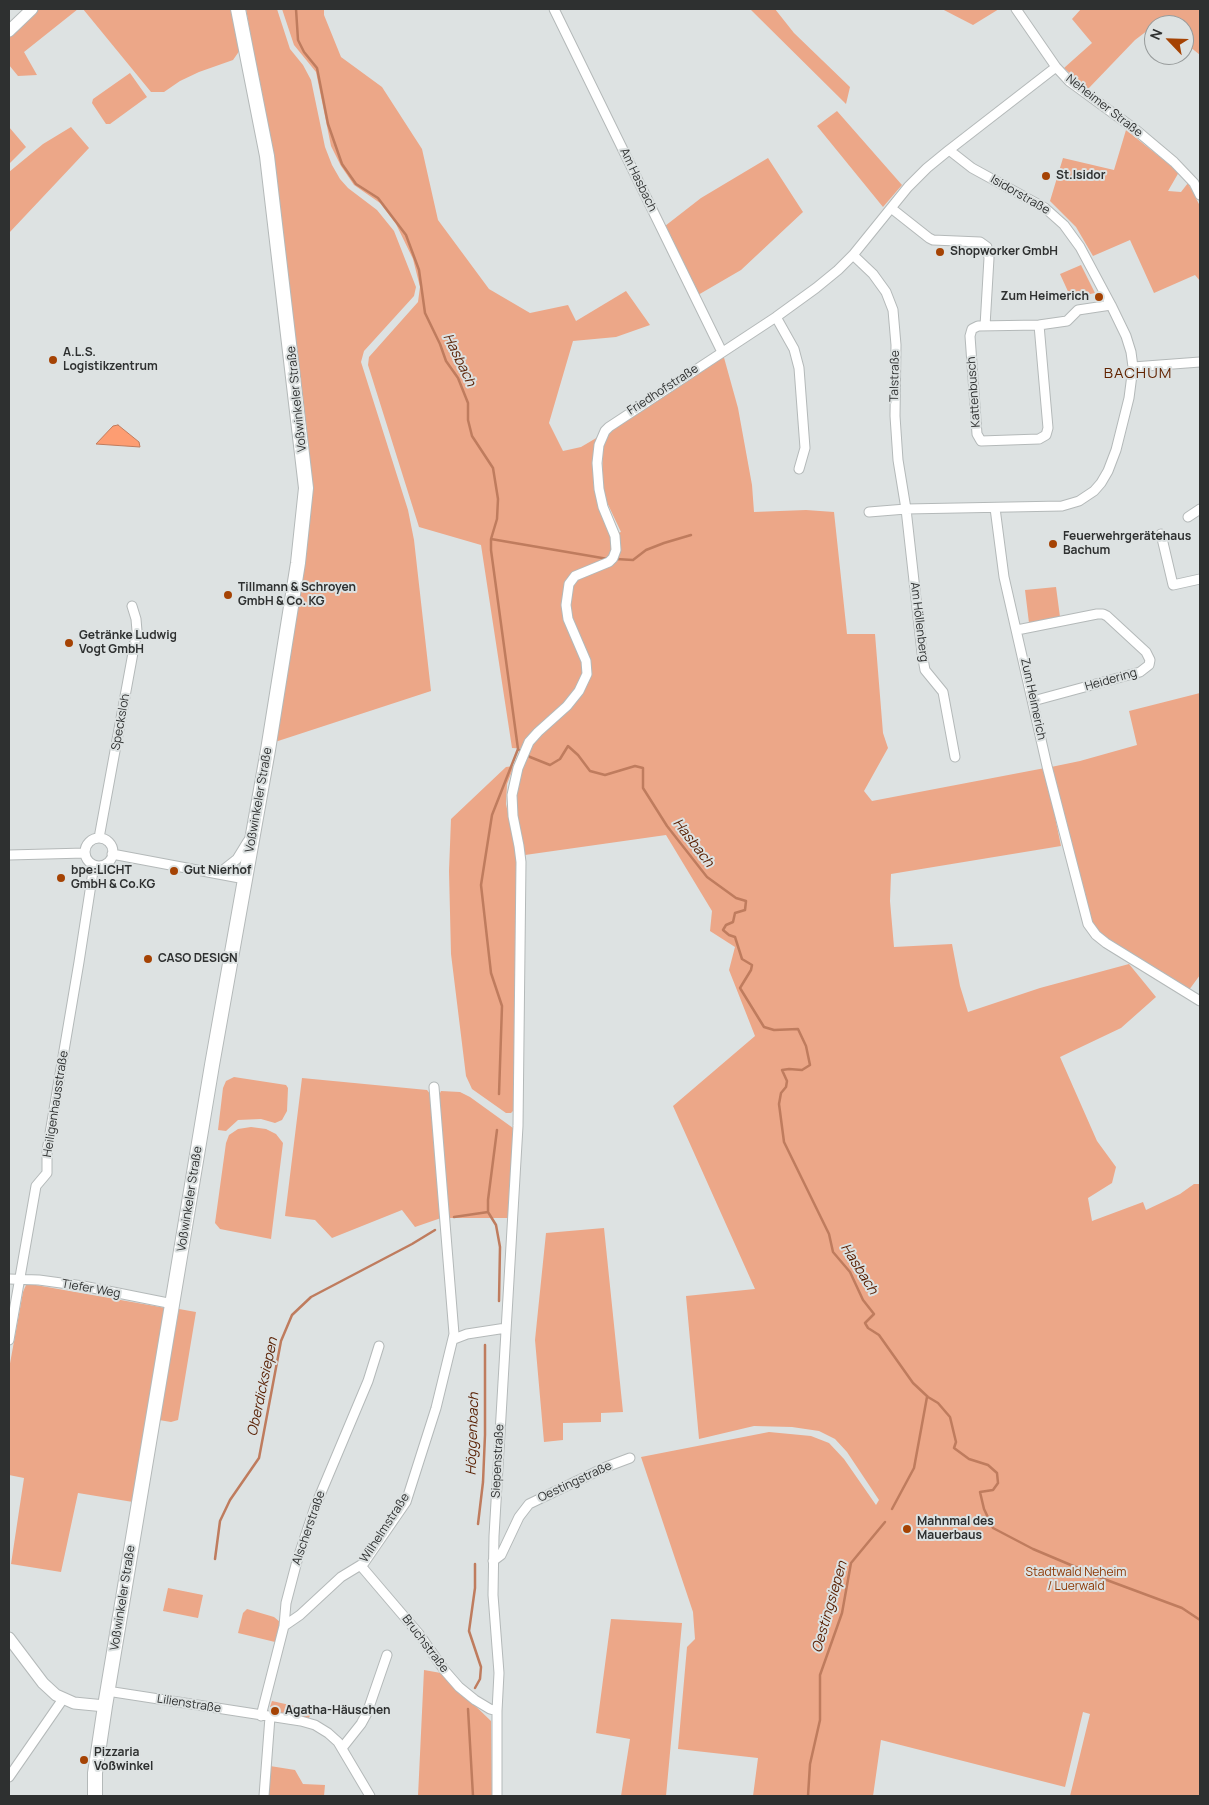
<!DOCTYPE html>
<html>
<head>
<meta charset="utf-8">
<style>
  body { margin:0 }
  #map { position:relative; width:1209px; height:1805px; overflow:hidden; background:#dde2e2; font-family:Manrope,sans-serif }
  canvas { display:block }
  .frame { position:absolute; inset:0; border:10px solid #2e3030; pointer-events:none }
  .north { position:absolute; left:1144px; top:15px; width:50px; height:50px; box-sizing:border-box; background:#dde2e2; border:1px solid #979b9b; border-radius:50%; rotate:294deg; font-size:14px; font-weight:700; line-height:20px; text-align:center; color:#2e3030 }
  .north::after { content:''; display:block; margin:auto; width:18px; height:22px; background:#a54304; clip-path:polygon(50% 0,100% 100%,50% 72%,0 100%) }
</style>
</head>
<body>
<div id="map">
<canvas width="1209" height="1805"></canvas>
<div class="frame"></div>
<div class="north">N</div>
</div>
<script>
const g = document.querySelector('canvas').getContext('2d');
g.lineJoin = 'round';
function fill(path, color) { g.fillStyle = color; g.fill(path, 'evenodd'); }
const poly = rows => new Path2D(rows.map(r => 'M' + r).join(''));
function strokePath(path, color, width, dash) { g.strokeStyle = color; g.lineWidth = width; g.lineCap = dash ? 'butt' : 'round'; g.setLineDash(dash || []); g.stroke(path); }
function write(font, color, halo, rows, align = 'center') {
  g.font = font + ' Manrope,sans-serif'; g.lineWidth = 4; g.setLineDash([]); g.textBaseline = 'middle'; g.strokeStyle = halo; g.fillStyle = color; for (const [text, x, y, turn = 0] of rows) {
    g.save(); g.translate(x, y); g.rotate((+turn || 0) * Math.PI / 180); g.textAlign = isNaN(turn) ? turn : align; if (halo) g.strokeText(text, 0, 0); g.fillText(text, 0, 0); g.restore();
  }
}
fill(poly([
  [39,9,78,9,24,52,37,75,18,76,9,65,9,37],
  [83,9,231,9,240,50,233,60,199,72,180,81,164,92,151,92],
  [246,9,277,9,290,49,303,65,311,80,325,147,332,165,340,179,348,188,377,210,394,231,416,287,414,296,364,351,361,362,408,510,414,540,431,691,275,742,302,573,313,487,271,151],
  [282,9,324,9,324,15,341,57,382,87,422,149,438,220,489,289,530,313,568,305,576,321,626,291,650,325,616,337,573,341,549,423,563,451,581,447,598,437,593,454,593,482,601,514,612,535,621,532,604,496,602,478,603,447,611,429,723,354,738,408,752,485,754,512,806,510,834,512,847,634,875,634,883,733,888,748,864,791,872,801,1045,768,1061,846,891,874,890,901,894,947,952,944,960,986,968,1012,1040,988,1129,964,1156,997,1121,1028,1060,1057,1097,1141,1116,1167,1112,1183,1088,1198,1092,1221,1143,1202,1146,1210,1180,1194,1194,1184,1200,1184,1200,1796,1070,1796,1090,1714,1083,1712,1065,1787,881,1740,873,1796,753,1796,758,1758,678,1749,687,1647,695,1639,693,1612,641,1457,769,1432,811,1436,829,1443,844,1459,876,1505,879,1500,847,1452,835,1439,819,1431,792,1427,754,1426,699,1439,686,1296,755,1289,673,1106,755,1036,729,970,735,947,710,931,712,911,666,835,525,855,515,803,517,785,528,749,512,748,481,545,419,527,368,365,369,357,418,302,420,287,413,259,396,224,380,203,354,185,341,166,331,146,316,72,294,45],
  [750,9,775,9,794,33,850,87,846,104],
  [942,9,999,9,973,25],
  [1081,9,1200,9,1200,55,1184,42,1184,25,1165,25,1160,21,1135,40,1088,89,1064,68,1092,43,1072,19],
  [130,73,147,97,110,124,106,124,92,103,93,99],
  [837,111,902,185,883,207,817,126],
  [9,127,26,147,9,164],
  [71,127,89,148,9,233,9,172,43,144],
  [1126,130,1179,172,1168,191,1181,192,1188,183,1200,206,1200,281,1195,275,1154,293,1130,240,1093,256,1076,227,1050,201,1063,158,1114,170],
  [768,158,803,212,741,270,698,295,665,226,701,198],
  [1081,265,1095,293,1071,298,1060,274],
  [1056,587,1060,617,1029,623,1025,590],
  [1200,693,1200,975,1189,990,1096,931,1087,912,1051,767,1080,761,1137,745,1129,711],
  [514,766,507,784,506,804,517,856,515,1109,511,1113,506,1113,472,1089,466,1076,451,954,449,871,451,819,506,767],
  [234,1077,286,1085,288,1088,287,1111,282,1120,275,1123,261,1119,238,1120,226,1131,218,1130,223,1088,226,1081],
  [302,1078,427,1090,431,1095,441,1218,415,1227,402,1210,332,1238,315,1220,285,1216],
  [441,1091,460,1092,470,1097,513,1128,509,1218,447,1218,438,1097],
  [251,1127,266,1129,276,1134,283,1143,271,1239,220,1229,215,1223,226,1143,229,1135,238,1129],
  [604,1228,623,1412,601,1413,601,1422,563,1423,563,1440,544,1442,535,1340,546,1233],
  [30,1284,166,1308,133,1502,78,1493,61,1572,11,1564,24,1478,9,1475,9,1369,23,1292,26,1285],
  [179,1309,196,1312,178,1420,171,1422,159,1420],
  [168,1588,203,1595,198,1618,163,1611],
  [247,1609,274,1617,280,1622,275,1642,238,1633,243,1613],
  [611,1619,682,1623,666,1796,621,1796,630,1739,596,1733],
  [424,1670,441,1673,491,1721,492,1796,418,1796],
  [272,1701,312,1710,309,1718,280,1714,277,1709,270,1707],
  [270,1766,295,1770,303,1784,325,1785,324,1796,268,1796]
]), '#eca788');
const water = poly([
  [118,425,139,442,140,447,96,444,113,426,118,425]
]);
fill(water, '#fd9d72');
strokePath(water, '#bf7c5e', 1);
strokePath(poly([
  [296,9,298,40,304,52,317,68,328,124,342,164,356,184,378,198,406,235,419,270,425,313,440,344,446,361,458,378,468,403,468,420,472,436,493,468,498,499,497,519,491,539,491,550,518,749,492,815,481,885,491,973,502,1006,499,1094],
  [491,539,608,559],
  [616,559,633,560,646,550,664,543,691,535],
  [518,749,530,757,550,765,560,759,568,746,578,755,590,771,605,775,635,766,643,768,643,788,667,826,707,877,736,898,746,901,745,910,735,913,733,922,726,925,723,930,729,935,735,937,742,959,752,965,751,970,740,988,764,1027,774,1030,798,1029,806,1046,810,1065,802,1070,789,1069,782,1070,787,1081,786,1087,781,1093,779,1104,784,1142,829,1234,833,1252,850,1272,863,1300,874,1314,865,1323,868,1328,879,1335,913,1383,928,1397,938,1403,950,1417,956,1442,954,1448,969,1459,988,1465,997,1473,998,1483,993,1490,980,1492,984,1509,993,1528,1033,1549,1104,1579,1182,1608,1200,1620],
  [497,1130,488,1200,488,1212,496,1225,500,1247,499,1301],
  [454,1217,488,1212],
  [892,1509,914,1468,927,1397],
  [478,1524,483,1482,485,1435,485,1345],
  [215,1559,220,1521,230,1500,259,1458,281,1341,292,1315,311,1297,412,1244,435,1230],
  [475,1688,480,1679,481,1667,469,1631,475,1588,475,1564],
  [468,1709,473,1796],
  [808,1796,810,1764,820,1720,820,1675,842,1613,851,1563,885,1522]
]), '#bf7c5e', 2.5);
const street = poly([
  [554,9,722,352],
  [1016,9,1056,67,1069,81,1136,130,1174,162,1194,183,1200,195],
  [891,208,929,238,933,240,980,242,987,247,989,258,985,326],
  [853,255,873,274,886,292,893,310,896,345,895,416,898,460,906,509,922,653,925,670,943,692,955,757],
  [776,317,794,349,799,368,805,448,799,469],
  [1039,325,1048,428,1046,435,1039,439,981,441,977,434,970,336,972,329,978,326,1039,325,1067,321,1078,310,1111,305],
  [1133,367,1200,362],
  [995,508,1004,577,1047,766,1088,924,1096,935,1106,943,1200,1001],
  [869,512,906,509,1062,506,1079,501,1094,491,1101,483,1108,471,1116,450,1129,398,1133,367,1131,352,1126,336,1111,305,1080,247,1064,225,1045,208,972,168,949,150,1056,67],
  [1188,517,1200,509],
  [1161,534,1173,585,1200,579],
  [1017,630,1097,614,1103,614,1107,616,1146,652,1150,660,1149,665,1140,672,1033,701],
  [99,838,137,631,136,619,132,606],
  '85 852a14 14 0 1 1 28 0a14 14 0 1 1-28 0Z',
  [112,854,245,879],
  [9,855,85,853],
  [218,874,237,859,248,841],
  [9,1279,39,1280,83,1286,173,1304],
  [454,1339,467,1334,506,1328],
  [9,1340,36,1186,47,1173,47,1151,79,962,94,865],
  [493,1561,501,1555,519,1517,529,1504,606,1467,630,1458],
  [361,1566,419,1634,445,1671,459,1687,475,1700,490,1709,497,1711],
  [284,1626,300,1615,341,1577,364,1563,406,1502,436,1408,454,1334,434,1087],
  [107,1691,301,1721,315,1725,328,1733,338,1742,370,1796],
  [261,1716,284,1626,286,1603,297,1561,315,1507,368,1381,379,1346],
  [342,1748,361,1724,367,1713,387,1655],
  [9,1777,63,1699],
  [264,1796,270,1717],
  [497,1796,497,1711,499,1673,493,1595,494,1536,518,1126,521,862,519,846,513,816,512,795,518,768,529,742,538,732,567,706,579,691,587,674,586,661,568,619,566,605,569,584,575,576,609,562,613,558,616,550,615,536,603,507,599,489,597,463,599,445,605,431,609,427,776,317,816,288,838,270,853,255,908,187,927,168,949,150]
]);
const secondary = poly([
  [9,31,32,9],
  [9,1638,43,1683,56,1695,74,1703,105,1706]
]);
const primary = poly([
  [95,1796,95,1773,105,1706,212,1065,268,750,298,563,306,488,267,156,238,9]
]);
strokePath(street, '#b4b9b9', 11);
strokePath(secondary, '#b4b9b9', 13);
strokePath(primary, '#b4b9b9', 16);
strokePath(street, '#fff', 9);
strokePath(secondary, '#fff', 11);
strokePath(primary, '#fff', 14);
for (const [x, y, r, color] of [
  [1046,176,5,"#a54304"],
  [940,252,5,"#a54304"],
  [1099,297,5,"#a54304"],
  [53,360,5,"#a54304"],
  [1053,544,5,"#a54304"],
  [228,595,5,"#a54304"],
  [69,643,5,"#a54304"],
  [174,871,5,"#a54304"],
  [61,878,5,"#a54304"],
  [148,959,5,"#a54304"],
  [907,1529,5,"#a54304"],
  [275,1711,5,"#a54304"],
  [84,1760,5,"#a54304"]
]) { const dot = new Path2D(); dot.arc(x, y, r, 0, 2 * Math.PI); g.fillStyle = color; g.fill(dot); strokePath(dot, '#dde2e2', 2); }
write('12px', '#2e3030', '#dde2e2', [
  ["Neheimer Straße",1104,106,38],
  ["Am Hasbach",638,180,64],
  ["Isidorstraße",1020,195,30],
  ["Talstraße",895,376,-89],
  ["Friedhofstraße",663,390,-33],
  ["Kattenbusch",974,392,-94],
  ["Voßwinkeler Straße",297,399,-96],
  ["Am Höllenberg",919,622,83],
  ["Heidering",1111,680,-16],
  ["Zum Heimerich",1033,699,78],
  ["Specksloh",121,722,-80],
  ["Voßwinkeler Straße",259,800,-80],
  ["Heiligenhausstraße",56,1104,-81],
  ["Voßwinkeler Straße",190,1199,-81],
  ["Tiefer Weg",91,1289,10],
  ["Siepenstraße",498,1461,-87],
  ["Oestingstraße",575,1482,-25],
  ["Alscherstraße",309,1528,-71],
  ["Wilhelmstraße",385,1528,-57],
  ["Voßwinkeler Straße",123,1598,-81],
  ["Bruchstraße",425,1644,53],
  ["Lilienstraße",189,1704,9]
]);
write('bold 12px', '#2e3030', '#dde2e2', [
  ["St.Isidor",1056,176],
  ["Shopworker GmbH",950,252],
  ["Zum Heimerich",1089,297,"right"],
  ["A.L.S.",63,353],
  ["Logistikzentrum",63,367],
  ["Feuerwehrgerätehaus",1063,537],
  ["Bachum",1063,551],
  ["Tillmann & Schroyen",238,588],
  ["GmbH & Co. KG",238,602],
  ["Getränke Ludwig",79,636],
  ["Vogt GmbH",79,650],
  ["bpe:LICHT",71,871],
  ["GmbH & Co.KG",71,885],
  ["Gut Nierhof",184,871],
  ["CASO DESIGN",158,959],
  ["Mahnmal des",917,1522],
  ["Mauerbaus",917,1536],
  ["Agatha-Häuschen",285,1711],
  ["Pizzaria",94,1753],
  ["Voßwinkel",94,1767]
], 'left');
write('12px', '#8c3804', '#dde2e2', [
  ["Stadtwald Neheim",1076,1573],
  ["/ Luerwald",1076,1587]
]);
write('italic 14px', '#581e00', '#dde2e2', [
  ["Hasbach",459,360,64],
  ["Hasbach",693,843,52],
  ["Hasbach",859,1269,58],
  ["Oberdicksiepen",263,1387,-78],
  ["Höggenbach",473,1434,-88],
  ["Oestingsiepen",830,1607,-74]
]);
g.letterSpacing = '1px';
write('15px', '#612300', '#dde2e2', [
  ["BACHUM",1138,374]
]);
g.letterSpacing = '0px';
</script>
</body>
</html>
